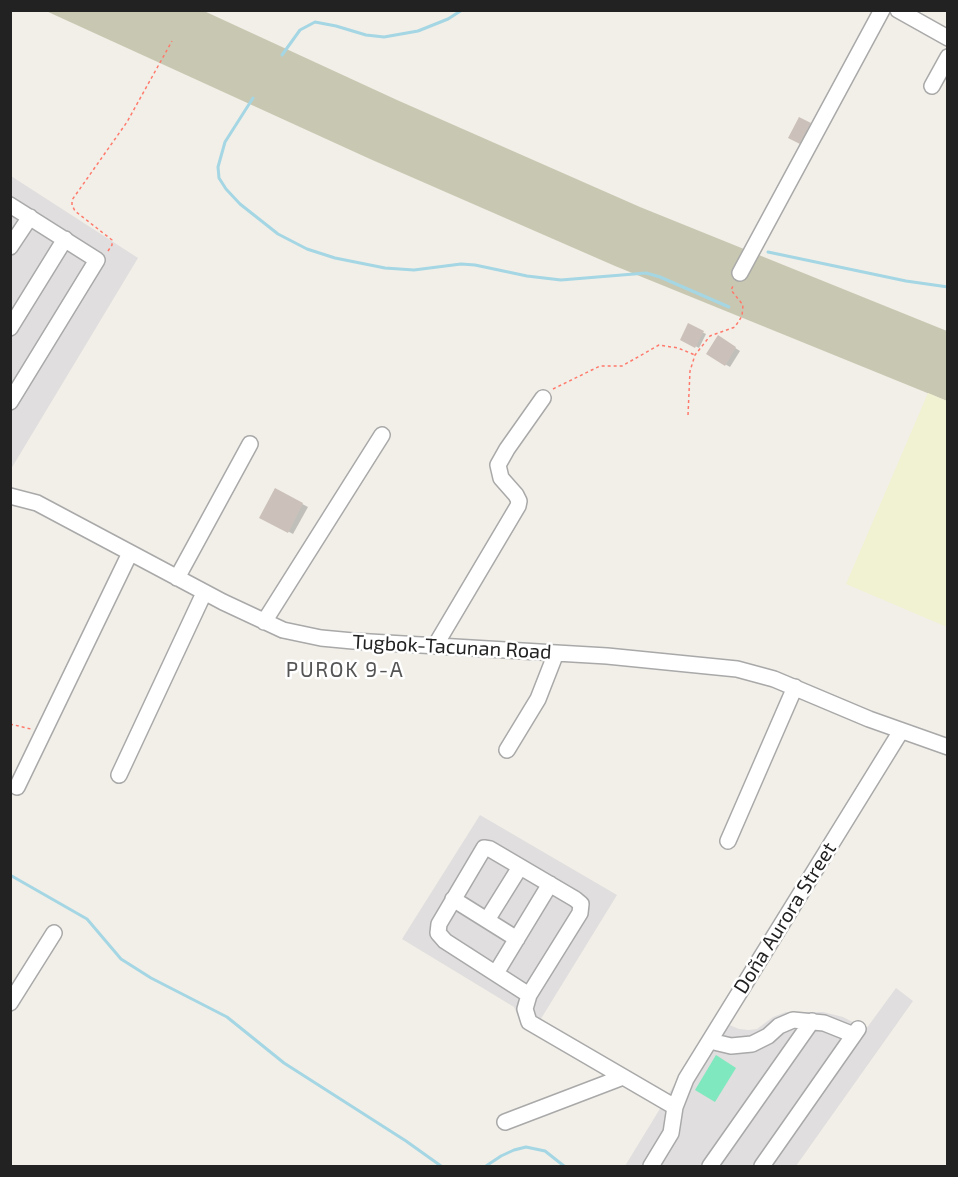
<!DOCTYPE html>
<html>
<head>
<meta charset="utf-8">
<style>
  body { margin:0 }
  #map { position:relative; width:958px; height:1177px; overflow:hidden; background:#f2efe8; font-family:"Exo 2",sans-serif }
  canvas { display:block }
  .frame { position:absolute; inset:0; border:12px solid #222; pointer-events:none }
</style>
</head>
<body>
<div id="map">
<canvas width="958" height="1177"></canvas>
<div class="frame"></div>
</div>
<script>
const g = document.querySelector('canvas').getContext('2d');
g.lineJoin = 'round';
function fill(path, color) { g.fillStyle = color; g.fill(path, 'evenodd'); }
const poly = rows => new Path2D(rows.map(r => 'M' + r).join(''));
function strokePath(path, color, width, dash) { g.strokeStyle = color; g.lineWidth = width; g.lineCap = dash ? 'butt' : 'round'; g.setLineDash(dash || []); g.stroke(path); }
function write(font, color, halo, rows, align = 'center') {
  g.font = font + ' "Exo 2",sans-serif'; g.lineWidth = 5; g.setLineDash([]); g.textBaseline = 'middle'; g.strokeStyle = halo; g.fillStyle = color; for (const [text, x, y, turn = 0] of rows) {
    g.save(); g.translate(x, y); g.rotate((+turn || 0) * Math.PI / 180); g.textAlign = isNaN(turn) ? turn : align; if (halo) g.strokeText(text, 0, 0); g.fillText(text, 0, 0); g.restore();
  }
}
fill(poly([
  [11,176,138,258,11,469],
  [480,815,617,895,539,1022,668,1095,715,1019,739,1029,749,1030,757,1029,773,1017,786,1012,823,1012,843,1017,866,1029,896,988,913,1001,796,1166,625,1166,661,1107,523,1028,514,1007,402,939]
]), '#e0dede');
fill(poly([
  [46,11,204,11,397,100,640,207,947,331,947,401,615,266,370,159]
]), '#c8c8b2');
fill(poly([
  [928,393,947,401,947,627,846,584]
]), '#f0f2d2');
fill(poly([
  [716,1055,736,1068,715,1102,695,1090]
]), '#7fe8be');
fill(poly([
  [688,325,706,334,699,348,682,339],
  [718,337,740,351,730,367,708,354],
  [276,490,308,507,293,534,261,517]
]), '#0003');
strokePath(poly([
  [282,55,300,30,315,22,336,26,366,35,384,37,418,31,448,19,462,10],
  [253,98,225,142,218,167,219,178,226,189,240,204,278,234,307,249,335,258,385,268,414,270,461,264,475,265,527,276,561,280,646,273,660,277,729,307],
  [768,252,906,281,948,287],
  [10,875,87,919,121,959,151,978,227,1017,284,1063,406,1141,441,1166],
  [486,1166,501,1156,514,1150,526,1147,545,1151,564,1166]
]), '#a4d6e4', 3);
fill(poly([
  [799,117,811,123,807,131,811,132,804,146,788,138],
  [688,323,704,331,695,348,680,340],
  [718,335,736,347,725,366,706,354],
  [275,488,303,503,288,533,259,518]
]), '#cbc1ba');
const minor = poly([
  [898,10,948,38],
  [932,86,948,57],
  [10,205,97,260,10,402],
  [10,247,30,217],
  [740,273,882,10],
  [10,328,65,239],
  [10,496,37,503,223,602,283,630,321,638,353,641,607,656,737,669,774,679,869,719,948,747],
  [177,578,250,444],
  [264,622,382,435],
  [435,646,518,506,519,501,516,495,501,478,498,465,507,449,543,398],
  [507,750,538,699,556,653],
  [119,775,204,593],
  [17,787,130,553],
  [728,841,795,687],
  [453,899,517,939],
  [487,920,520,867],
  [496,973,550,884],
  [529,995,445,941,438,933,439,924,484,848,490,849,575,899,581,904,580,913,529,995,525,1009,529,1022,675,1107],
  [10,1003,54,933],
  [710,1041,731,1046,752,1044,768,1036,779,1026,793,1020,824,1023,854,1035],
  [505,1122,623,1077],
  [651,1166,671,1133,675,1107,686,1079,901,731],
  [710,1166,812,1021],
  [762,1166,858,1029]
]);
strokePath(minor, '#a9a9a9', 18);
strokePath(poly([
  [108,251,112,245,112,240,75,211,72,205,72,200,127,122,172,41],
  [553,389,600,366,622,366,659,345,678,348,695,355],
  [688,415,690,371,695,355,710,336,735,327,742,316,743,305,731,290,734,284],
  [10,724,31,729]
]), '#ff7a6c', 1.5, [3, 3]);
strokePath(minor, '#fff', 15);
write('20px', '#222', '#fff', [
  ["Tugbok-Tacunan Road",452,647,3],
  ["Doña Aurora Street",785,918,-58]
]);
g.letterSpacing = '1.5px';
write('21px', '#555', '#fff', [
  ["PUROK 9-A",345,670]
]);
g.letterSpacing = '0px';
</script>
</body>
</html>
